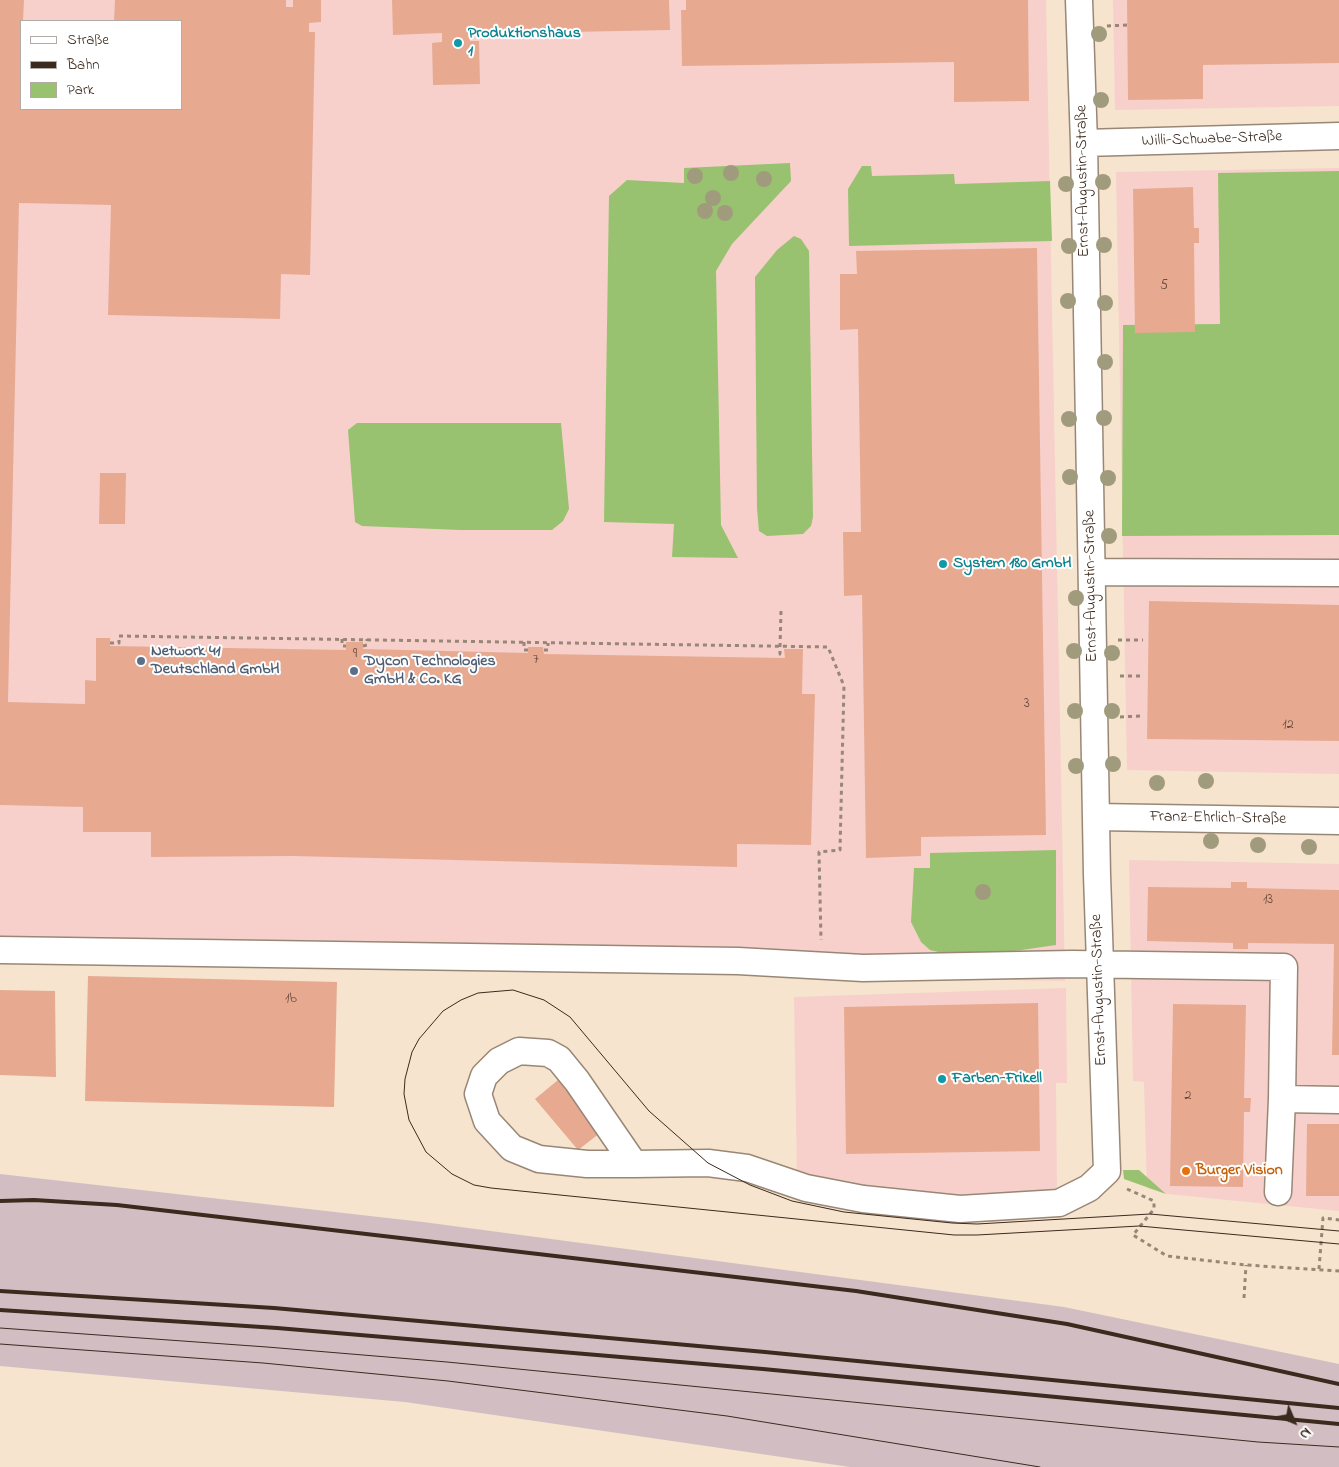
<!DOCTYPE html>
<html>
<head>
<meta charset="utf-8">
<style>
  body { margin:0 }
  #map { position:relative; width:1339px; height:1467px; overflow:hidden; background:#f6e4ce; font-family:"Indie Flower",sans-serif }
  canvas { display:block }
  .legend { position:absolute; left:20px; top:20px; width:162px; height:90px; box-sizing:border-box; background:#fff; border:1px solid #b1aaa5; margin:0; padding:6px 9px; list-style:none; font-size:15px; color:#3b2a1e }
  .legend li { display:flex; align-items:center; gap:10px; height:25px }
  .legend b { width:25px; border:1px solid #b1aaa5 }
  .north { position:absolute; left:1269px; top:1397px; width:50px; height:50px; -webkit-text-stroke:4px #fff; paint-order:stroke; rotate:135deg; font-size:14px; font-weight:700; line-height:20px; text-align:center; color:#3b2a1e }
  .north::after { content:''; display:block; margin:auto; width:18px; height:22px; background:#3b2a1e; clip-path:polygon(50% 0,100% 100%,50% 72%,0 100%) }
</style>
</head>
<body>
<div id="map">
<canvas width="1339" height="1467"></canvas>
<ul class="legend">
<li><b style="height:6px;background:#fff"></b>Straße</li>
<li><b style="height:6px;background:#3b2a1e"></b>Bahn</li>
<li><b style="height:14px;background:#98c26f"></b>Park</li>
</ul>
<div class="north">N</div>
</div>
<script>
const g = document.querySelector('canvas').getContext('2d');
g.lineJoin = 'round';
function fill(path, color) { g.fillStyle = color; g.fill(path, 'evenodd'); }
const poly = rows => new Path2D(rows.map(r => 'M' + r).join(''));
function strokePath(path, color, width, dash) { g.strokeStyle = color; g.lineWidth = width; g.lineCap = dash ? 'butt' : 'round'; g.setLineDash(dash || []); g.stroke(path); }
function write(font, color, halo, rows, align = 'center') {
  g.font = font + ' "Indie Flower",sans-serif'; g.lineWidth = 4; g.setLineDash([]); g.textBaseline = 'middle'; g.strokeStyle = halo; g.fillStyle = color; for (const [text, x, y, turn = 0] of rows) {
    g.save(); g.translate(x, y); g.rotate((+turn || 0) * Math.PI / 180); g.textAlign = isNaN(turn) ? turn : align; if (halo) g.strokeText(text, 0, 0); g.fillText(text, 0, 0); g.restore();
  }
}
fill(poly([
  [0,0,1046,0,1065,981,0,961],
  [21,21,181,21,181,109,21,109],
  [1113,0,1339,0,1339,106,1115,110],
  [1339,168,1339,774,1127,770,1116,172],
  [1129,860,1339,864,1339,1211,1167,1194,1147,1188,1144,1082,1133,1081],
  [1066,988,1067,1083,1056,1083,1057,1192,955,1200,797,1177,794,997]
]), '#f7d0cb');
fill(poly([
  [0,1174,423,1222,1064,1307,1339,1364,1339,1467,850,1467,405,1402,0,1366]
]), '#d2bec2');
fill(poly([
  [790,163,791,181,732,244,716,271,721,525,738,558,672,557,674,524,604,522,609,196,627,180,684,183,684,168],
  [862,166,871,166,872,176,954,174,955,184,1050,181,1052,241,849,246,848,189],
  [1339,171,1339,535,1122,536,1123,325,1220,324,1218,173],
  [794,236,801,239,809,251,813,517,811,526,803,534,767,536,759,531,757,508,755,277,777,250],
  [357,423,561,423,569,509,563,521,552,530,460,530,362,526,355,522,348,430],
  [1056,850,1056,945,1001,953,947,954,930,950,921,942,911,922,914,868,930,868,930,853],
  [1123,1170,1139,1170,1166,1194,1124,1179]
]), '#98c26f');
fill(poly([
  [0,0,24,0,23,21,21,21,21,109,181,109,181,21,114,21,115,0,286,0,286,7,293,7,293,0,321,0,321,22,309,23,309,32,315,32,310,275,281,274,280,319,108,315,111,205,19,203,8,702,85,704,85,680,96,681,96,638,110,638,110,646,346,650,346,642,363,642,363,649,528,653,528,647,543,647,544,654,785,658,784,649,803,649,802,694,815,694,811,845,737,844,737,867,292,856,151,857,151,832,83,832,83,807,0,805],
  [392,0,669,0,670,30,470,34,470,41,479,41,480,84,433,85,432,43,442,42,442,33,393,35],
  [686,0,1028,0,1029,101,954,102,954,62,682,66,681,10,686,10],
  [1127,0,1339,0,1339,63,1203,65,1203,99,1128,100],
  [1193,187,1194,228,1199,228,1199,243,1194,243,1195,332,1135,333,1133,189],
  [1037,248,1046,835,921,837,921,856,866,858,862,595,844,596,843,532,861,532,858,329,840,330,840,274,857,274,856,251],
  [100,473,126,473,125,524,99,524],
  [1149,601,1339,605,1339,741,1147,739],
  [1231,882,1247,882,1247,888,1339,890,1339,1055,1332,1055,1334,944,1248,943,1248,949,1233,949,1233,943,1147,941,1148,887,1231,888],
  [88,976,337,982,334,1107,85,1101],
  [0,990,55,991,56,1077,0,1075],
  [1038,1003,1040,1151,846,1154,844,1007],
  [1173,1004,1246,1005,1244,1098,1251,1098,1250,1112,1244,1112,1243,1187,1170,1186],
  [558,1080,600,1133,578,1150,535,1099],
  [1307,1124,1339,1124,1339,1196,1306,1196]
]), '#e7aa91');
const minor = poly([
  [1084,143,1339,136],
  [1092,572,1339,573],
  [1096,817,1339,821],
  [0,950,738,961,863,968,1072,964,1284,967,1282,1099,1339,1100],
  [634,1164,587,1164,539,1159,512,1148,487,1121,478,1094,484,1076,499,1061,519,1051,548,1053,559,1059,577,1081,634,1164,708,1163,747,1168,806,1188,863,1199,960,1209,1059,1203,1089,1188,1107,1171,1097,875,1084,143,1079,0],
  [1278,1192,1282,1099]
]);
strokePath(minor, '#988776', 29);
strokePath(poly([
  [1107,26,1127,25],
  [781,611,780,647,780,654,784,654],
  [342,639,342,646,346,646],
  [1118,640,1143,640],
  [524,642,524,650,528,650],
  [110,643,119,643,119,636,828,647,844,686,842,766,840,850,819,852,821,940],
  [363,646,367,645,367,639],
  [544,650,548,650,548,643],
  [1120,676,1142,676],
  [1120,717,1141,716],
  [1127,1189,1154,1201,1154,1209,1133,1235,1167,1256,1246,1265,1339,1271],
  [1319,1269,1323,1218,1339,1220],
  [1244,1298,1246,1265]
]), '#988776', 3, [4, 4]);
strokePath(minor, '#fff', 26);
strokePath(poly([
  [1339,1231,1150,1214,977,1224,952,1223,844,1212,792,1201,750,1185,708,1163,649,1111,570,1017,544,1000,513,990,478,993,461,1000,443,1011,419,1039,412,1052,405,1079,404,1094,409,1120,426,1152,452,1174,474,1185,491,1188,954,1235,977,1235,1139,1226,1339,1244],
  [0,1328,267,1347,447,1362,1258,1442,1339,1447],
  [0,1344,263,1363,448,1381,727,1416,1040,1467]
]), '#3b2a1e', 1);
strokePath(poly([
  [0,1201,34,1200,117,1205,856,1291,1067,1324,1339,1384],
  [0,1291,274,1308,765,1352,1339,1408],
  [0,1310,277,1328,763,1369,1339,1424]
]), '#3b2a1e', 4);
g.fillStyle = '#a19b7d';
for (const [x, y] of [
  [1099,34],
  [1101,100],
  [731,173],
  [695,176],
  [764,179],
  [1103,182],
  [1066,184],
  [713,198],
  [705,211],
  [725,213],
  [1104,245],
  [1069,246],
  [1068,301],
  [1105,303],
  [1105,362],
  [1104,418],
  [1069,419],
  [1070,477],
  [1108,478],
  [1109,536],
  [1076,598],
  [1074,651],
  [1112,653],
  [1075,711],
  [1112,711],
  [1113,764],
  [1076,766],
  [1206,781],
  [1157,783],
  [1211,841],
  [1258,845],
  [1309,847],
  [983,892]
]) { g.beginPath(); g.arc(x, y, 8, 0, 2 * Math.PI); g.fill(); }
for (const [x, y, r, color] of [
  [458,43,5,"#0f9aa8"],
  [943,564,5,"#0f9aa8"],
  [141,661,5,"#5c6f8a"],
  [354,671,5,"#5c6f8a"],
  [942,1079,5,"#0f9aa8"],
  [1186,1171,5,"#e8710a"]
]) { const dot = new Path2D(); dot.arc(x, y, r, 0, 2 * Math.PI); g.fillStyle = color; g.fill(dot); strokePath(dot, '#fff', 2); }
write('14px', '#664a3b', null, [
  ["5",1164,287],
  ["9",355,655],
  ["7",536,661],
  ["3",1027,705],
  ["12",1288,726],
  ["13",1268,901],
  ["1b",291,1000],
  ["2",1188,1097]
]);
write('bold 16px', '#0d838f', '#fff', [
  ["Produktionshaus",468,34],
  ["1",468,52],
  ["System 180 GmbH",953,564],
  ["Farben-Frikell",952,1079]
], 'left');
write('16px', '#3b2a1e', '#fff', [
  ["Willi-Schwabe-Straße",1212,140,-2],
  ["Ernst-Augustin-Straße",1084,181,-91],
  ["Ernst-Augustin-Straße",1092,586,-91],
  ["Franz-Ehrlich-Straße",1218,819,1],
  ["Ernst-Augustin-Straße",1100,990,-92]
]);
write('bold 16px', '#4e5e75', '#fff', [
  ["Network 41",151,652],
  ["Deutschland GmbH",151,670],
  ["Dycon Technologies",364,662],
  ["GmbH & Co. KG",364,680]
], 'left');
write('bold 16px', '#c56008', '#fff', [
  ["Burger Vision",1196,1171]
], 'left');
</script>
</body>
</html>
